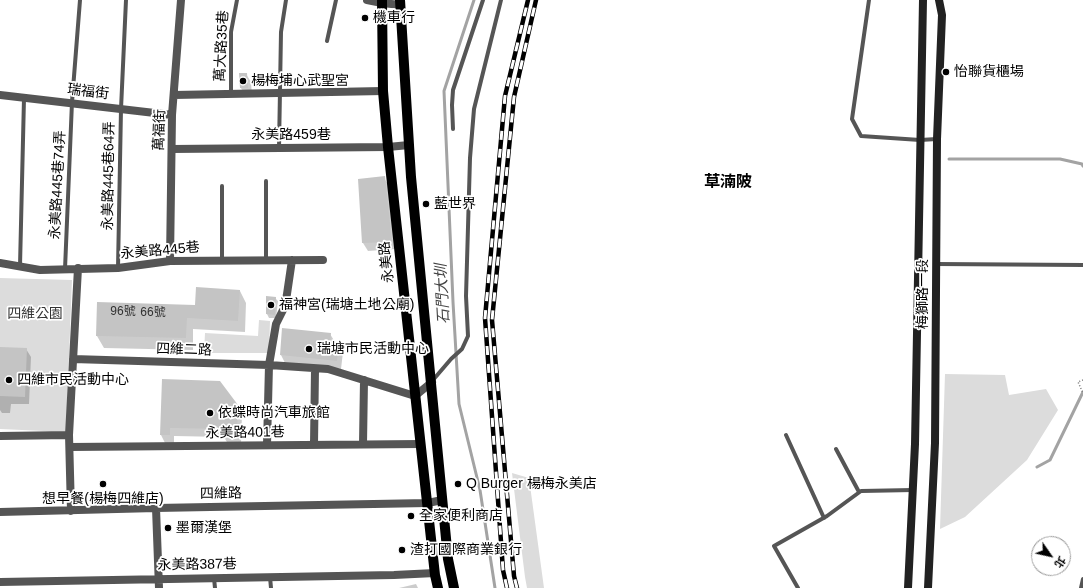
<!DOCTYPE html>
<html>
<head>
<meta charset="utf-8">
<style>
  body { margin:0 }
  #map { position:relative; width:1083px; height:588px; overflow:hidden; background:#fff; font-family:Arial,"Noto Sans TC",sans-serif }
  canvas { display:block }
  .north { position:absolute; left:1031px; top:536px; width:40px; height:40px; box-sizing:border-box; background:#fff; border:1px solid #999; border-radius:50%; rotate:124deg; font-size:11px; font-weight:700; line-height:16px; text-align:center; color:#000 }
  .north::after { content:''; display:block; margin:auto; width:14px; height:18px; background:#000; clip-path:polygon(50% 0,100% 100%,50% 72%,0 100%) }
</style>
</head>
<body>
<div id="map">
<canvas width="1083" height="588"></canvas>
<div class="north">北</div>
</div>
<script>
const g = document.querySelector('canvas').getContext('2d');
g.lineJoin = 'round';
function fill(path, color) { g.fillStyle = color; g.fill(path, 'evenodd'); }
const poly = rows => new Path2D(rows.map(r => 'M' + r).join(''));
function strokePath(path, color, width, dash) { g.strokeStyle = color; g.lineWidth = width; g.lineCap = dash ? 'butt' : 'round'; g.setLineDash(dash || []); g.stroke(path); }
function write(font, color, halo, rows, align = 'center') {
  g.font = font + ' Arial,"Noto Sans TC",sans-serif'; g.lineWidth = 3.5; g.setLineDash([]); g.textBaseline = 'middle'; g.strokeStyle = halo; g.fillStyle = color; for (const [text, x, y, turn = 0] of rows) {
    g.save(); g.translate(x, y); g.rotate((+turn || 0) * Math.PI / 180); g.textAlign = isNaN(turn) ? turn : align; if (halo) g.strokeText(text, 0, 0); g.fillText(text, 0, 0); g.restore();
  }
}
fill(poly([
  [0,278,72,280,66,432,0,429],
  [259,320,270,321,269,353,204,353,205,333,258,336],
  [945,374,1005,375,1009,395,1046,389,1058,410,1027,460,965,517,940,529],
  [512,473,529,478,544,588,527,588,525,577]
]), '#dcdcdc');
fill(poly([
  [246,74,251,82,252,96,245,96,241,88],
  [384,178,389,186,396,249,368,251,363,243],
  [240,291,246,303,245,332,193,329,193,350,104,348,97,336,196,306],
  [275,298,278,301,276,318,269,318,267,314],
  [283,329,330,334,335,342,334,344,338,344,343,352,341,369,285,363,281,355],
  [0,348,26,349,31,357,29,404,11,404,10,413,2,413,0,410],
  [163,380,237,406,242,414,241,444,228,444,224,437,174,436,174,443,165,443,161,435],
  [416,584,418,588,399,588]
]), '#0003');
strokePath(poly([
  [474,0,444,91,453,302,459,404,480,490,495,588],
  [949,159,1060,159,1082,164,1083,166],
  [1037,467,1050,460,1083,392]
]), '#a3a3a3', 3);
fill(poly([
  [239,73,247,73,248,88,240,88],
  [385,176,392,242,362,243,358,179],
  [196,287,240,290,238,321,187,318,186,338,96,336,97,302,195,305],
  [266,296,276,297,275,315,266,314],
  [282,328,331,333,330,343,339,344,337,361,280,355],
  [0,347,27,348,25,397,0,396],
  [162,379,220,381,238,405,237,436,222,436,223,429,170,428,170,435,160,435]
]), '#c4c4c4');
strokePath(poly([
  [1083,380,1078,382,1083,393]
]), '#777', 1.5, [1, 2]);
strokePath(poly([
  [869,0,852,119,861,136,920,140,937,139],
  [327,41,336,0],
  [231,94,231,32,237,0],
  [453,129,452,105,453,90,483,0],
  [279,148,281,32,286,0],
  [266,181,266,260],
  [222,186,222,260],
  [936,264,1083,265],
  [20,266,24,98],
  [118,268,121,109,126,0],
  [65,269,72,102,80,0],
  [433,380,451,359,462,349,468,336,466,296,470,158,474,109,501,0],
  [786,435,824,518],
  [836,449,859,492],
  [270,577,271,588],
  [214,578,215,588],
  [798,588,774,546,827,516,861,491,913,490],
  [1081,588,1083,579]
]), '#555', 4);
strokePath(poly([
  [367,0,382,3,401,5],
  [0,95,172,115],
  [174,95,383,91],
  [172,149,388,147,409,145],
  [170,261,172,115,181,0],
  [0,263,40,270,118,268,170,261,323,260],
  [73,359,269,365,328,369,415,396,432,382],
  [69,435,71,511],
  [0,436,69,435,78,268],
  [363,444,364,380],
  [267,445,269,365,276,324,284,308,287,294,292,260],
  [314,445,315,369],
  [70,447,421,444],
  [156,508,159,588],
  [0,512,156,508,428,503,442,500],
  [0,582,394,575,435,573]
]), '#555', 8);
strokePath(poly([
  [908,588,915,444,923,0],
  [928,588,935,443,937,139,942,15,939,0]
]), '#222', 8);
strokePath(poly([
  [382,0,383,91,388,147,435,575,438,588],
  [400,0,411,177,448,559,454,588]
]), '#000', 10);
const rail = poly([
  [507,588,503,570,485,318,505,96,528,0],
  [517,588,514,576,492,320,514,97,536,0]
]);
strokePath(rail, '#000', 4.5);
strokePath(rail, '#fff', 3, [9]);
for (const [x, y, r, color] of [
  [365,18,4,"#000"],
  [946,72,4,"#000"],
  [243,81,4,"#000"],
  [426,204,4,"#000"],
  [271,305,4,"#000"],
  [309,349,4,"#000"],
  [9,380,4,"#000"],
  [210,413,4,"#000"],
  [103,484,4,"#000"],
  [458,484,4,"#000"],
  [411,516,4,"#000"],
  [168,528,4,"#000"],
  [402,550,4,"#000"]
]) { const dot = new Path2D(); dot.arc(x, y, r, 0, 2 * Math.PI); g.fillStyle = color; g.fill(dot); strokePath(dot, '#fff', 1.5); }
write('12px', '#313131', null, [
  ["96號",123,312],
  ["66號",153,313]
]);
write('14px', '#000', '#fff', [
  ["機車行",373,18],
  ["怡聯貨櫃場",954,72],
  ["楊梅埔心武聖宮",251,81],
  ["藍世界",434,204],
  ["福神宮(瑞塘土地公廟)",279,305],
  ["瑞塘市民活動中心",317,349],
  ["四維市民活動中心",17,380],
  ["依蝶時尚汽車旅館",218,413],
  ["Q Burger 楊梅永美店",466,484],
  ["想早餐(楊梅四維店)",103,499,"center"],
  ["全家便利商店",419,516],
  ["墨爾漢堡",176,528],
  ["渣打國際商業銀行",410,550]
], 'left');
write('14px', '#000', '#fff', [
  ["萬大路35巷",222,46,-87],
  ["瑞福街",88,92,7],
  ["萬福街",160,130,-88],
  ["永美路459巷",291,135],
  ["永美路445巷64弄",109,176,-89],
  ["永美路445巷74弄",58,185,-87],
  ["永美路445巷",160,251,-5],
  ["永美路",387,262,-96],
  ["梅獅路一段",923,294,-90],
  ["四維二路",184,350,2],
  ["永美路401巷",245,433,-1],
  ["四維路",221,494,-1],
  ["永美路387巷",197,565,-1]
]);
write('14px', '#333', '#fff', [
  ["四維公園",35,314]
]);
write('italic 15px', '#444', '#fff', [
  ["石門大圳",443,294,-93]
]);
write('bold 16px', '#000', '#fff', [
  ["草湳陂",728,183]
]);
</script>
</body>
</html>
